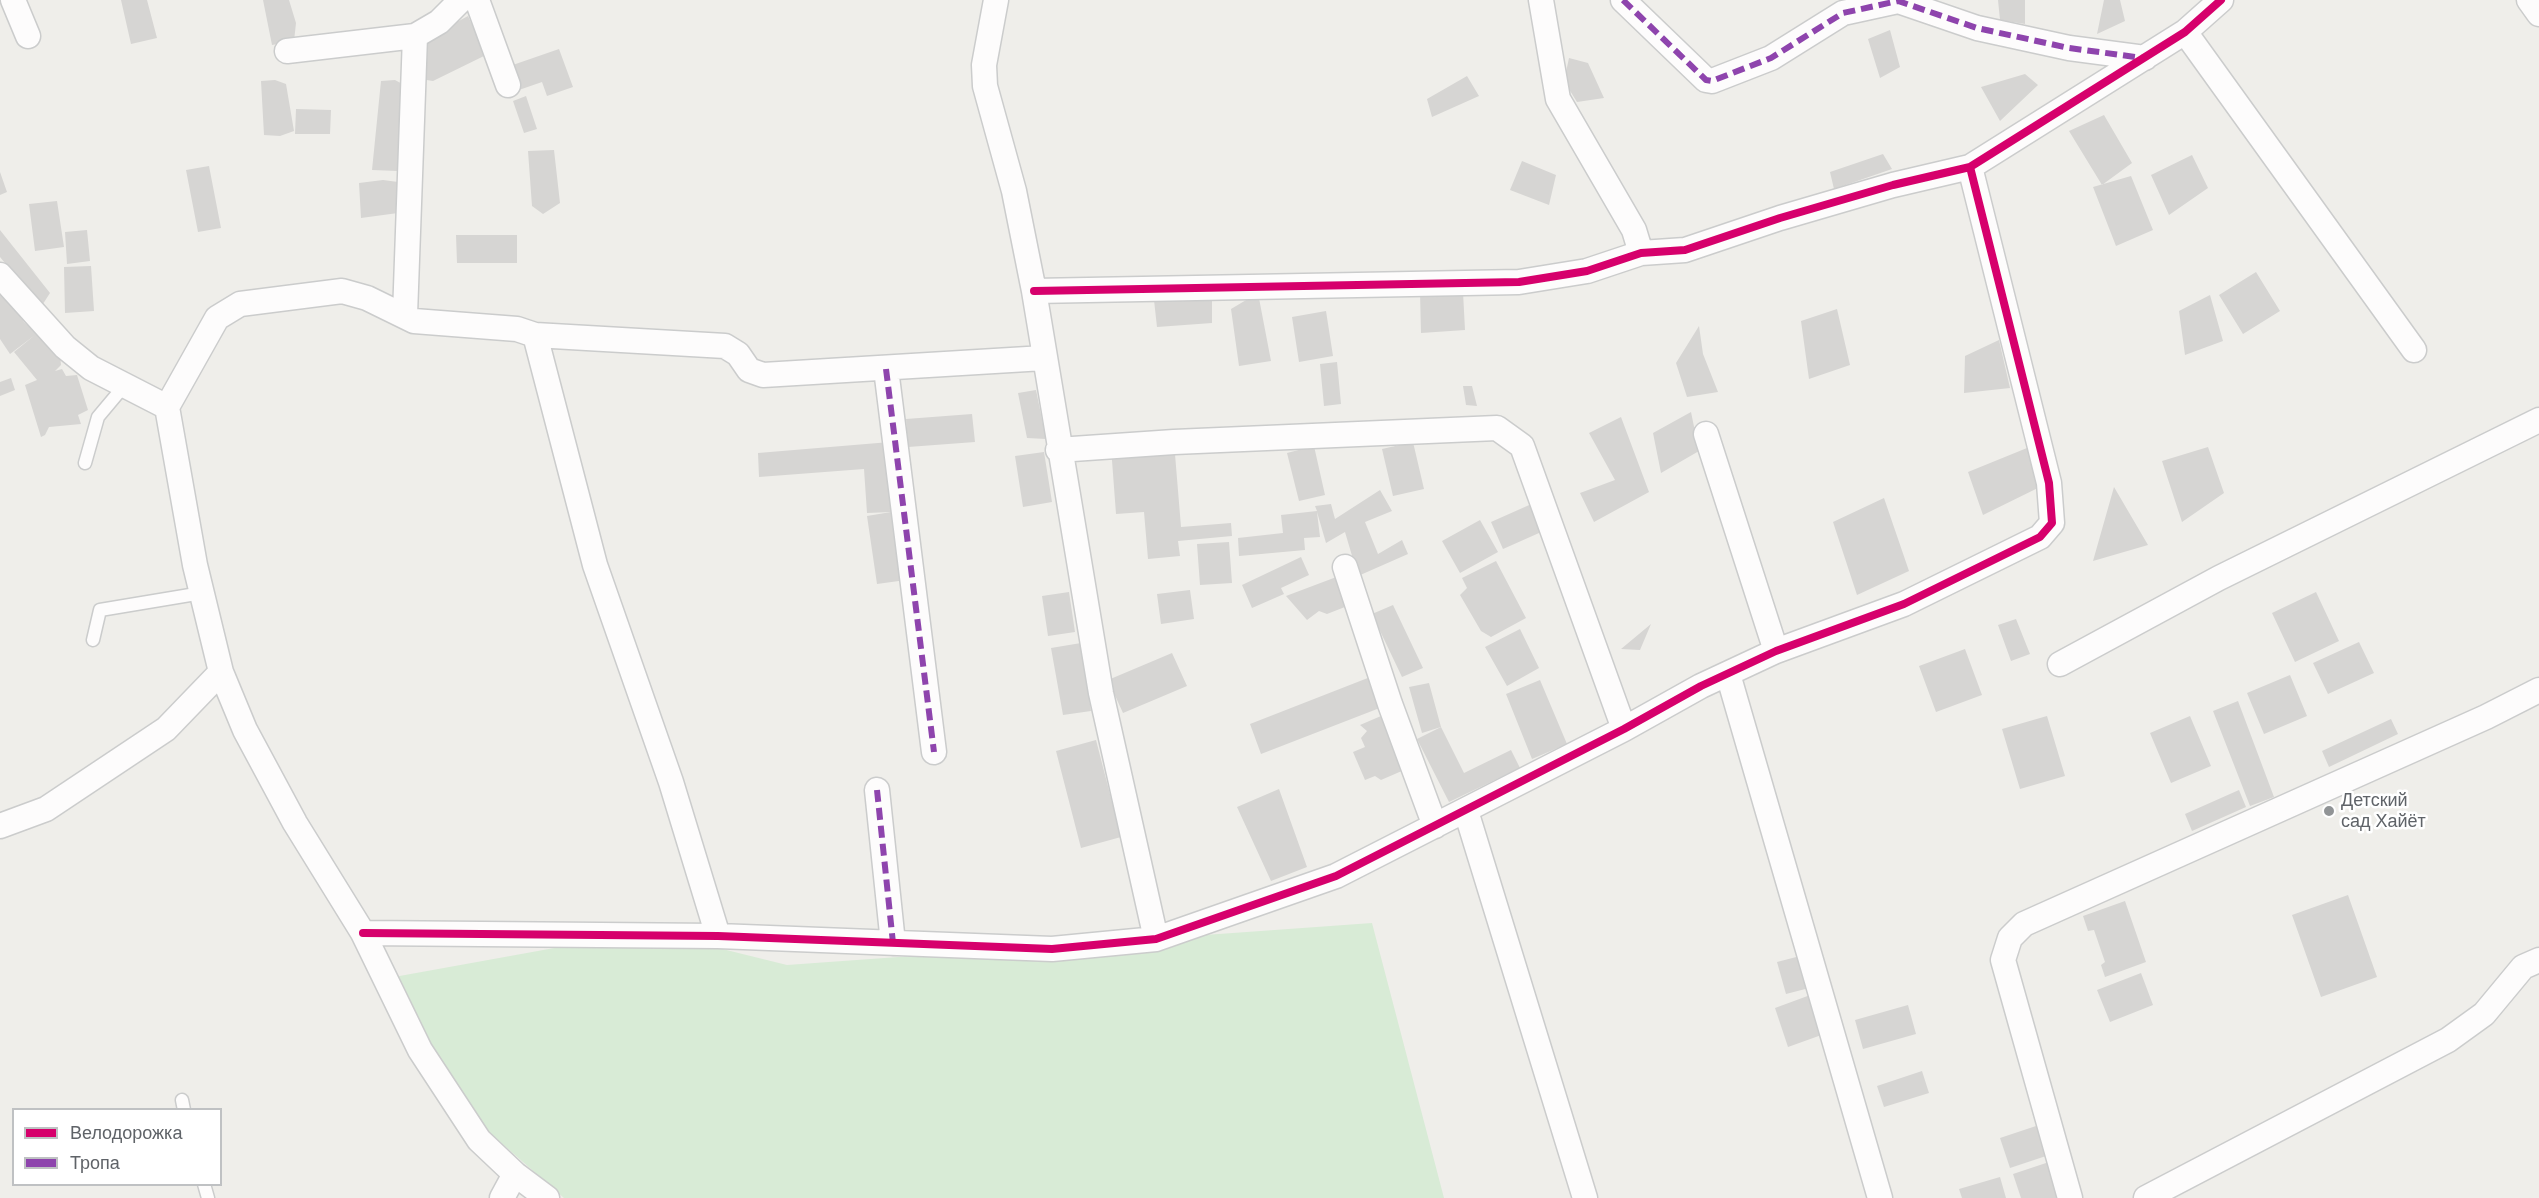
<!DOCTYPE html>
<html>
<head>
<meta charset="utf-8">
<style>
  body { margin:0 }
  #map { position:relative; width:2539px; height:1198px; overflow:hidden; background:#efeeea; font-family:Arial,sans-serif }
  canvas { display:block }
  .legend { position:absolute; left:12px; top:1108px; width:210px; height:78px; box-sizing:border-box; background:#fff; border:2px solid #bfc1c3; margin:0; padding:8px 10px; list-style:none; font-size:18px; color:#5f6368 }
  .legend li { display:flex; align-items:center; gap:12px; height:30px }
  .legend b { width:30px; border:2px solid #bfc1c3 }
</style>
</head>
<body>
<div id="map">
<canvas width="2539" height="1198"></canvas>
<ul class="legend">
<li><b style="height:8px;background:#d6006c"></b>Велодорожка</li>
<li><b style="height:8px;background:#8e44ad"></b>Тропа</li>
</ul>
</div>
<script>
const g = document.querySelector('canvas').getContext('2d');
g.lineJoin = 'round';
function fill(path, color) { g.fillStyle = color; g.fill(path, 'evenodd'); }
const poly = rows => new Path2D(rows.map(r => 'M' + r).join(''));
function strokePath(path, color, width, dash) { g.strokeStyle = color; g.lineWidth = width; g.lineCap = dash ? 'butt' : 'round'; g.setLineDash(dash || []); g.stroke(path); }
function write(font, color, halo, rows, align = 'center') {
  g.font = font + ' Arial,sans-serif'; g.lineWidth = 5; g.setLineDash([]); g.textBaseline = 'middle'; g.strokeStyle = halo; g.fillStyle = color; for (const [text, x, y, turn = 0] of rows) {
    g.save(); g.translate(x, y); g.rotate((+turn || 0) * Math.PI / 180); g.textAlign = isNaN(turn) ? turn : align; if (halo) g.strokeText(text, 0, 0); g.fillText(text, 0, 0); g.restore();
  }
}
fill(poly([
  [1372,923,1444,1198,564,1198,466,1112,394,977,582,943,702,944,787,965]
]), '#d8ebd6');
fill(poly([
  [121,0,147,0,157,38,131,44],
  [263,0,289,0,296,23,294,41,272,45],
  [1998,0,2025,0,2025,24,2000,20],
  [2104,0,2120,0,2125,21,2097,34],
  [468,16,486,55,433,81,414,78,418,43],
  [1890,30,1900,67,1880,78,1868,39],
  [559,49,573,87,547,96,542,82,516,91,507,67],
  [1569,58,1588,63,1604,98,1577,102,1564,81],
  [2025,74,2038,85,2000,121,1981,87],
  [1467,76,1479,96,1432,117,1427,99],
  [275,80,286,84,294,131,280,136,264,135,261,81],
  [395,80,406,86,398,171,372,170,381,81],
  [526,96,537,129,524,133,513,101],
  [296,109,331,110,330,134,295,134],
  [2104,115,2132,163,2102,185,2069,131],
  [554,150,560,203,543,214,532,206,528,151],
  [1883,154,1892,169,1834,189,1830,172],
  [2192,155,2208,188,2169,215,2151,175],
  [1522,161,1556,175,1549,205,1510,190],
  [209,166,221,228,198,232,186,170],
  [0,172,7,192,0,195],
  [2131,176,2153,230,2116,246,2093,187],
  [383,180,398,182,398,213,361,218,359,183],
  [57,201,64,247,35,251,29,204],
  [0,230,50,293,41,307,0,257],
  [87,230,90,261,67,264,65,232],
  [456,235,517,235,517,263,457,263],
  [91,266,94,311,65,313,64,267],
  [2256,272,2280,311,2243,334,2219,295],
  [0,287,24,322,60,354,61,365,55,371,62,369,66,376,77,375,88,410,78,415,81,424,49,427,45,435,41,437,25,385,37,380,14,352,35,335,10,354,0,339],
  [1420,292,1463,292,1465,330,1421,333],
  [1258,293,1271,361,1239,366,1231,309],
  [1212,294,1212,323,1157,327,1154,300],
  [2210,295,2223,341,2185,355,2179,311],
  [1837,309,1850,365,1809,379,1801,321],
  [1326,311,1333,356,1299,362,1292,317],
  [1699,326,1703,354,1718,392,1687,397,1676,363],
  [1999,340,2010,388,1964,393,1965,356],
  [1337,362,1341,404,1324,406,1320,364],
  [11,378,15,390,0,396,0,382],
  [1463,386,1472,386,1477,406,1466,405],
  [1036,390,1046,439,1027,438,1018,393],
  [1691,412,1699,451,1661,473,1653,433],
  [972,414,975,442,908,447,906,419],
  [1621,417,1649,492,1594,522,1580,493,1615,480,1589,433],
  [890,442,906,580,877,584,867,516,891,512,867,513,864,469,759,477,758,453],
  [1174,442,1181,527,1231,523,1232,536,1178,541,1180,556,1148,559,1144,512,1116,514,1111,447],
  [1413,442,1424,489,1393,496,1382,449],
  [1314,446,1325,495,1299,501,1287,453],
  [2208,447,2224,493,2182,522,2162,461],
  [2027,448,2046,484,1983,515,1968,472],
  [1044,452,1052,502,1023,507,1015,456],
  [2114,487,2148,545,2093,561],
  [1380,490,1392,511,1365,522,1378,554,1402,540,1408,554,1358,576,1345,532,1326,543,1317,512,1320,537,1304,538,1305,550,1239,556,1238,538,1283,533,1281,515,1317,511,1315,506,1331,504,1335,519],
  [1884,498,1909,571,1857,595,1833,522],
  [1536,502,1548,529,1503,549,1491,522],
  [1480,520,1498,552,1460,573,1442,541],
  [1229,542,1232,583,1200,585,1197,544],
  [1301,557,1309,575,1281,588,1284,594,1252,608,1242,585],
  [1496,561,1526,618,1491,637,1481,631,1460,595,1467,588,1462,578],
  [1339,576,1350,605,1327,614,1319,611,1307,620,1286,596],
  [1190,590,1194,619,1161,624,1157,594],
  [1069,592,1075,632,1048,636,1042,596],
  [2316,592,2339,641,2295,662,2272,613],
  [1393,605,1423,668,1402,677,1372,614],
  [2016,619,2030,654,2011,661,1998,625],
  [1651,624,1640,650,1621,649],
  [1520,629,1539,668,1507,686,1485,647],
  [2359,642,2374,673,2328,694,2313,663],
  [1081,643,1091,711,1063,715,1051,648],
  [1965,649,1982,695,1936,712,1919,666],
  [1172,653,1187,686,1123,713,1108,680],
  [1378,674,1390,704,1261,754,1250,724],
  [2290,675,2307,716,2264,734,2247,693],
  [1540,680,1567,744,1532,759,1506,694],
  [1429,683,1441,727,1422,733,1409,687],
  [2238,701,2274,797,2250,806,2213,711],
  [1388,713,1411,767,1381,780,1375,776,1365,780,1353,752,1365,747,1361,738,1367,731,1360,725],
  [2047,716,2065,776,2020,789,2002,729],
  [2190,716,2211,766,2171,783,2150,733],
  [2391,719,2398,734,2329,767,2322,751],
  [1441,727,1464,773,1511,750,1520,768,1449,802,1417,739],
  [1096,740,1121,837,1081,848,1056,751],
  [1279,789,1307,867,1271,881,1237,807],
  [2239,790,2246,807,2192,831,2185,814],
  [2348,895,2377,977,2321,997,2292,915],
  [2125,901,2146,962,2105,977,2101,965,2105,962,2094,930,2088,931,2083,916],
  [1804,955,1813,987,1786,994,1777,962],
  [2141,973,2153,1005,2110,1022,2097,990],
  [1813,994,1827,1033,1788,1047,1775,1008],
  [1908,1005,1916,1034,1863,1049,1855,1020],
  [1922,1071,1929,1093,1884,1107,1877,1086],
  [2039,1125,2049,1155,2010,1168,2000,1138],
  [2052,1161,2064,1198,2021,1198,2013,1174],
  [2000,1177,2006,1198,1962,1198,1959,1189]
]), '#d6d5d3');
const service = poly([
  [85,463,98,417,124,386],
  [93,640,100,610,202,593],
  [182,1100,184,1110],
  [204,1184,208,1198]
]);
const minor = poly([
  [13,0,28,36],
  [477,0,508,85],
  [996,0,984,65,985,86,1014,191,1034,291,1101,693,1156,939],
  [1541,0,1558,99,1634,230,1641,253],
  [1623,0,1706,80,1712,81,1771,58,1843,13,1898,1,1977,28,2069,48,2145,58],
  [2529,0,2539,14],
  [2185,32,2414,350],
  [287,51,415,36,439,22,461,0],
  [0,275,65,347,91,368,167,407,195,565,221,672,245,730,295,823,363,933,420,1050,479,1140,515,1174,547,1198],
  [1034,291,1519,282,1587,271,1641,253,1685,250,1780,218,1893,185,1970,167,2185,32,2221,0],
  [405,315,415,36],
  [535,335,725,346,738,354,749,370,763,375,1044,358],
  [886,369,934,752],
  [167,407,217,318,240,304,342,291,367,298,414,321,517,329,535,335,595,565,671,782,718,936],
  [1706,434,1776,651],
  [1058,450,1174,442,1497,428,1522,446,1624,729],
  [1345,567,1390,704,1435,826],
  [2060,664,2219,578,2539,420],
  [1728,674,1880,1198],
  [877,790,893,943],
  [1466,811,1585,1198],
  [0,826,46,809,166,729,221,672],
  [363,933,718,936,1052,949,1156,939,1336,876,1624,729,1701,686,1776,651,1904,604,2040,537,2052,523,2049,483,1970,167],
  [502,1198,515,1174],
  [2070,1198,2003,960,2010,938,2024,924,2486,717,2539,690],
  [2146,1198,2448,1040,2484,1014,2523,967,2539,960]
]);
strokePath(service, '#cbcccc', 15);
strokePath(minor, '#cbcccc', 27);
strokePath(service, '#fdfcfc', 12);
strokePath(minor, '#fdfcfc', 24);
strokePath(poly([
  [1623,0,1706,80,1712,81,1771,58,1843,13,1898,1,1977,28,2069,48,2143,58],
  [886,369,934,752],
  [877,790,893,943]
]), '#8e44ad', 6, [12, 6]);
strokePath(poly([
  [1034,291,1519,282,1587,271,1641,253,1685,250,1780,218,1893,185,1970,167,2185,32,2221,0],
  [363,933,718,936,1052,949,1156,939,1336,876,1624,729,1701,686,1776,651,1904,604,2040,537,2052,523,2049,483,1970,167]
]), '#d6006c', 8);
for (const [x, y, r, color] of [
  [2329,811,6,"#919496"]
]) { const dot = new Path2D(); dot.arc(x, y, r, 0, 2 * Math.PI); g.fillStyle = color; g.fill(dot); strokePath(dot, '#fff', 2); }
write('18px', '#5f6368', '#fff', [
  ["Детский",2341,801],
  ["сад Хайёт",2341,822]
], 'left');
</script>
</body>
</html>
